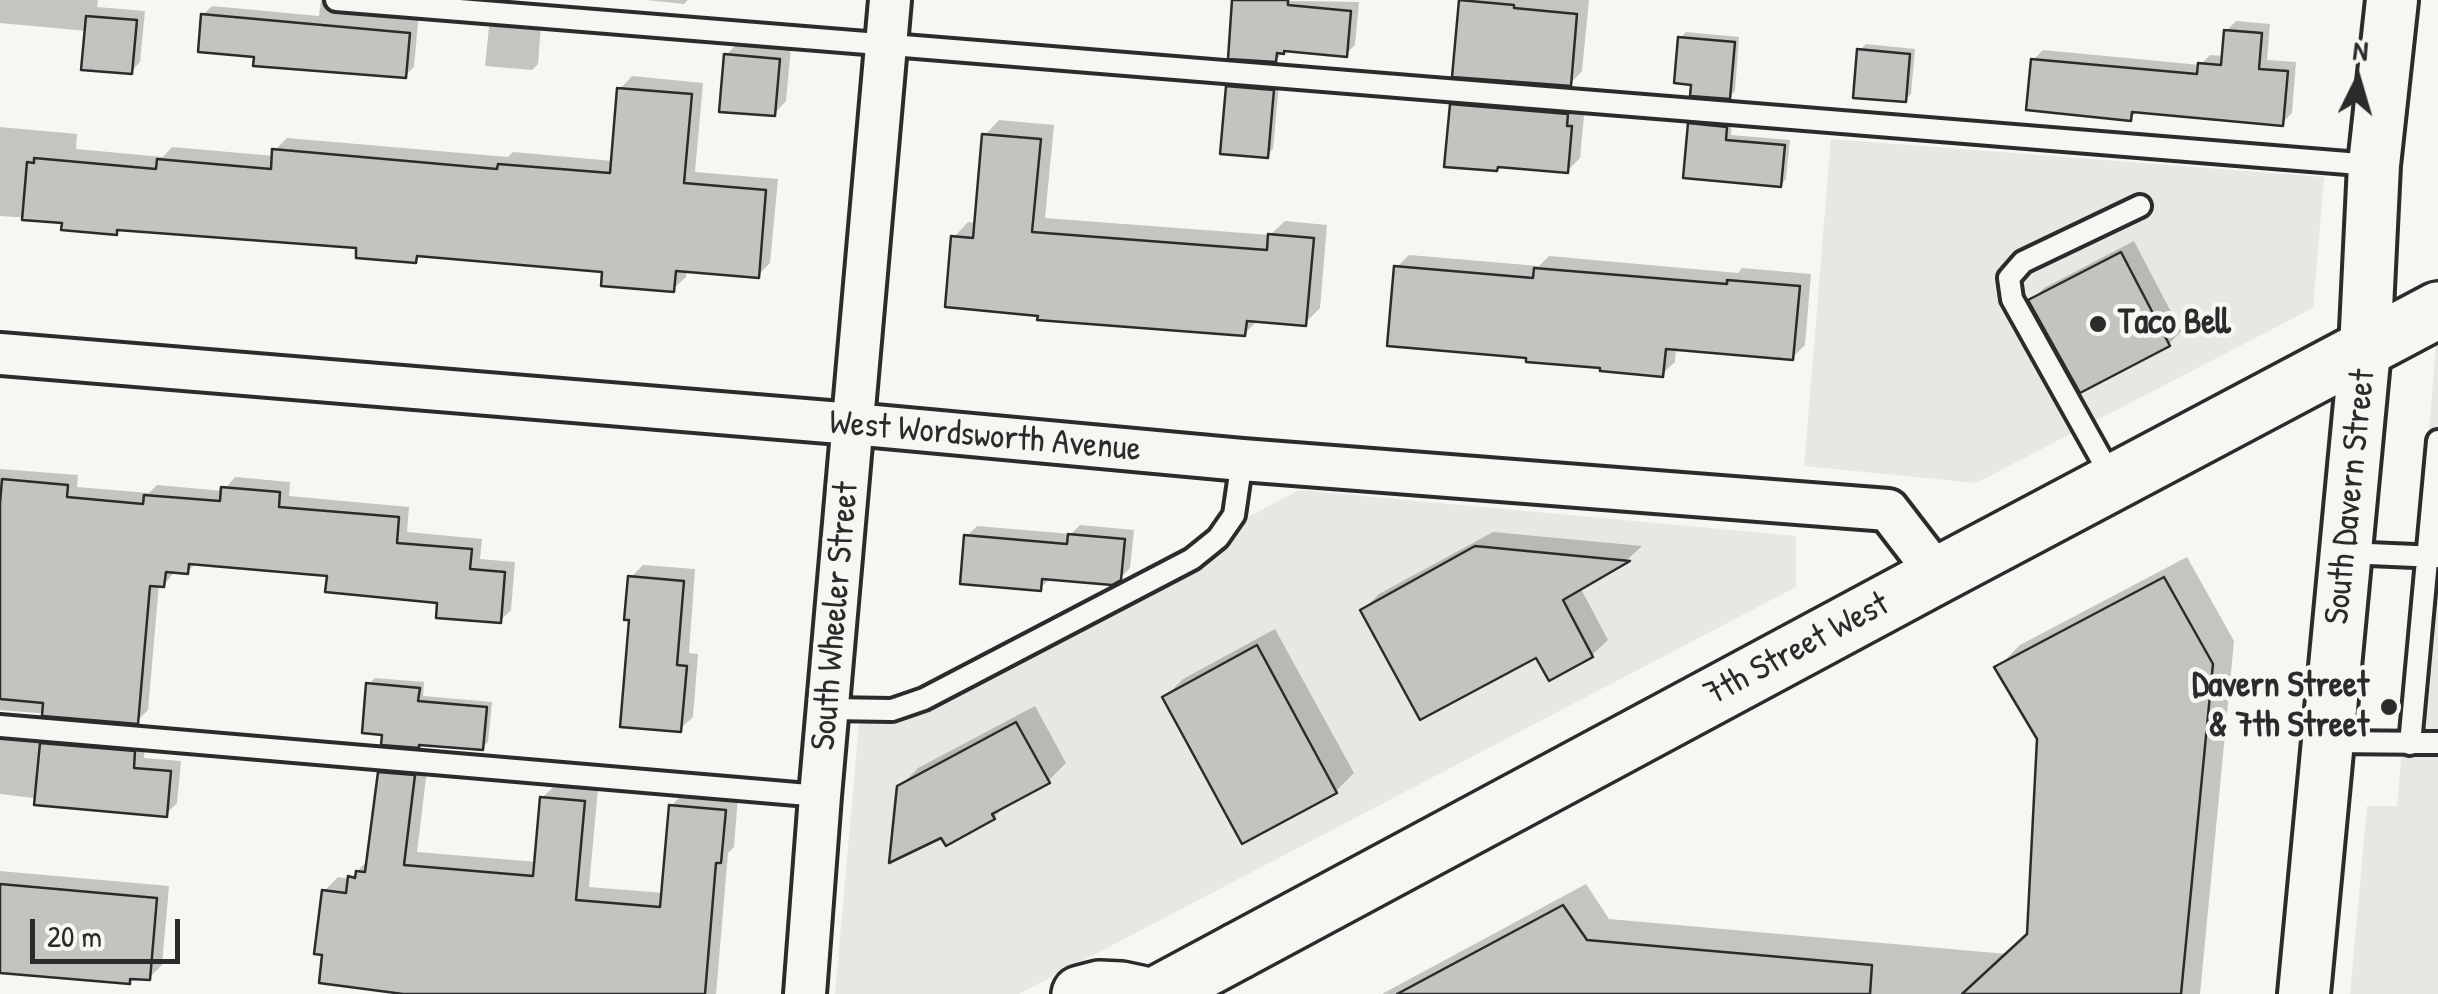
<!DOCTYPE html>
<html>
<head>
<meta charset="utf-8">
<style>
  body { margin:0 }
  #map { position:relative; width:2438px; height:994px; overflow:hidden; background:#f6f6f2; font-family:"Patrick Hand",sans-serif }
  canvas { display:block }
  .north { position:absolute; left:2308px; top:30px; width:100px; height:100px; -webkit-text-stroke:8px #f6f6f2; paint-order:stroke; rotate:5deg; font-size:28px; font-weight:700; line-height:40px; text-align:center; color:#2b2b2b }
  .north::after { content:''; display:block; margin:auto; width:35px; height:45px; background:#2b2b2b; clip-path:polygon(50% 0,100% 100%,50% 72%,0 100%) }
  .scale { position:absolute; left:30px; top:919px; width:150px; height:45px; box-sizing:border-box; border:5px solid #2b2b2b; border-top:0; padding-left:12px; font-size:30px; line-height:35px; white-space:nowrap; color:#2b2b2b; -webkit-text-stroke:8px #f6f6f2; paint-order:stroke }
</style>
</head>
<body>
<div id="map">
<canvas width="2438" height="994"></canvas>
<div class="north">N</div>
<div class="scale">20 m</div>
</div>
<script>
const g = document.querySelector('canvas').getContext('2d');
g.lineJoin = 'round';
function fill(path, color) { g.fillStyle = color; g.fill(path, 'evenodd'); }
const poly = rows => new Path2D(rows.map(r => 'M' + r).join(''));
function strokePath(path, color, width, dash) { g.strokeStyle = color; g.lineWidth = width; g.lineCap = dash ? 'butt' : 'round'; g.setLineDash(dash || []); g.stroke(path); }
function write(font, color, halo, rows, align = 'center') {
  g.font = font + ' "Patrick Hand",sans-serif'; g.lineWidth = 9; g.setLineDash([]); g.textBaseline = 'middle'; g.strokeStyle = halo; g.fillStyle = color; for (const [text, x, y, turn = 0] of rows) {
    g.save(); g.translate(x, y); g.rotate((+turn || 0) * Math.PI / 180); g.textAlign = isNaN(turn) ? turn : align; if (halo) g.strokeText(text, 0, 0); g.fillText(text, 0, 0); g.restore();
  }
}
fill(poly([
  [1831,139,2324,177,2313,308,1976,483,1804,466],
  [2438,323,2438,994,2350,994,2367,806,2397,806],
  [1299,490,1796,536,1796,587,1019,994,835,994,859,724]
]), '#e7e7e3');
fill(poly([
  [0,0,98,0,97,7,145,11,140,62,131,72,87,31,0,23],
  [321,0,419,12,414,67,405,76,257,55,203,15,212,6,319,16],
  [647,0,688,0,684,4],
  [1235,0,1359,2,1355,45,1346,54,1286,49,1276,60],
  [1462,0,1589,0,1582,71,1570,84,1455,74],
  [495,21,541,25,538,64,532,70,485,66,489,27],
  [2236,21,2270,24,2267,60,2296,62,2292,113,2282,123,2139,110,2130,119,2033,60,2043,50,2200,65,2210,55,2224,56,2226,31],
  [1686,32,1739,37,1735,91,1729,97,1694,82,1680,38],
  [739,42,791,47,786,101,774,114,726,55],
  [1866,44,1915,49,1911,94,1905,100,1860,50],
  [632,76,703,83,695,172,778,179,770,263,758,275,687,269,686,277,673,289,605,270,421,254,415,260,359,246,120,228,116,232,65,220,0,216,0,127,77,134,76,149,163,157,172,147,274,156,275,150,287,138,508,157,513,152,613,161,620,89],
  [1234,81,1279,85,1273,149,1267,155,1228,87],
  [1465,93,1580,102,1579,114,1584,115,1580,158,1567,171,1452,105],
  [1696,118,1732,121,1731,135,1790,140,1786,179,1781,185,1690,124],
  [999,120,1054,125,1045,218,1270,235,1285,221,1327,225,1320,308,1305,323,1259,319,1244,334,1040,313,954,237,968,222,977,223,985,135],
  [2134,241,2181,331,2169,344,2032,301,2044,288],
  [1409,255,1539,266,1549,256,1738,273,1742,268,1811,274,1805,345,1793,357,1676,347,1675,362,1662,374,1397,267],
  [0,469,78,475,77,487,149,493,157,485,223,491,235,477,290,482,289,496,409,507,407,532,482,539,480,559,515,562,511,610,500,621,440,601,329,573,197,562,187,572,175,571,164,585,159,584,148,710,137,721,0,710],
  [1080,525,1134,530,1130,568,1120,578,1051,578,1040,588,967,536,977,526,1071,534],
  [1493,532,1642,546,1628,559,1580,587,1608,640,1592,655,1537,655,1363,610,1379,594],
  [2187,557,2234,641,2200,994,1382,994,1586,884,1609,919,2007,954,2029,933,2040,739,1998,667,2020,645],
  [643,565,695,569,689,653,698,654,693,717,680,729,632,618,631,577],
  [1275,629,1354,773,1336,791,1165,697,1183,679],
  [375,678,424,682,423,696,492,702,488,742,482,748,369,684],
  [1035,706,1066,763,1048,781,1009,803,994,817,900,787,918,768],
  [0,722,145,741,144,758,181,761,177,803,166,814,0,794],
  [394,759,428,762,417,852,537,862,542,798,556,784,598,788,589,887,664,893,671,806,685,792,738,797,734,847,728,853,716,994,416,994,324,891,338,877,350,879,364,864,367,864,380,773],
  [0,871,169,886,162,965,149,978,134,976,129,982,0,970]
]), '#0003');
const building = poly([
  [1232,0,1288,0,1288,5,1351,11,1347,57,1284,51,1284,54,1277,53,1276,62,1228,59,1232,0],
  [1459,0,1514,5,1514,8,1577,14,1571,86,1452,77,1459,0],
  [201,14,410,33,406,78,253,66,254,57,198,52,201,14],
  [86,16,137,20,132,74,81,70,86,16],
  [2224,30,2262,33,2259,69,2288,71,2283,126,2132,112,2131,121,2026,110,2031,59,2197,74,2198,63,2221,65,2224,30],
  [1678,37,1735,42,1730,99,1690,96,1691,85,1674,83,1678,37],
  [1857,49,1910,54,1906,102,1853,98,1857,49],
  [724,54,780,59,775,116,719,112,724,54],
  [1226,86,1274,90,1268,158,1220,154,1226,86],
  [617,88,692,94,684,183,766,190,759,278,676,271,674,292,601,286,602,272,417,256,416,263,356,258,356,248,117,230,117,235,61,230,62,223,22,220,27,162,34,163,34,158,156,169,157,159,271,169,272,149,497,169,498,164,610,173,617,88],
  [1450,104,1568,114,1567,126,1572,126,1568,173,1498,167,1497,171,1444,167,1450,104],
  [1688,123,1727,127,1726,140,1785,145,1781,187,1683,178,1688,123],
  [982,134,1041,139,1032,232,1267,250,1268,234,1314,238,1306,326,1247,321,1245,336,1037,320,1038,316,945,307,951,236,973,238,982,134],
  [2121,252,2170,346,2080,393,2028,300,2121,252],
  [1394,266,1533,278,1534,268,1727,284,1727,280,1800,286,1793,360,1666,349,1663,377,1600,371,1600,368,1526,362,1526,358,1387,346,1394,266],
  [2,479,68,485,67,497,143,504,144,495,220,501,221,487,280,492,279,507,399,517,397,543,472,549,470,569,505,572,501,623,436,618,437,603,325,592,327,576,189,564,188,574,166,572,164,587,150,586,138,724,42,716,43,703,0,699,0,504,2,479],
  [1068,534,1125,539,1121,580,1112,585,1042,579,1041,591,960,584,964,535,1067,544,1068,534],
  [1475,546,1630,561,1563,600,1593,657,1549,681,1536,658,1420,720,1360,610,1475,546],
  [628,576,684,581,677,665,687,666,681,732,620,727,629,620,624,620,628,576],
  [2164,577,2213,664,2181,994,1962,994,2027,934,2037,739,1994,667,2164,577],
  [1257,645,1337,793,1242,844,1162,697,1257,645],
  [366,683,420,688,418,701,487,707,483,750,419,745,419,748,381,745,382,735,362,733,366,683],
  [1016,722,1050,783,992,814,995,819,946,846,941,838,889,863,897,786,1016,722],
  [40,743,135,751,134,768,171,771,167,817,34,805,40,743],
  [378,772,415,775,404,865,533,876,540,797,585,801,576,900,660,907,669,805,726,810,721,863,716,863,705,994,403,994,319,983,322,955,314,954,322,890,346,893,348,876,355,878,356,871,365,872,378,772],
  [0,884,157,898,150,980,130,979,130,984,0,973,0,884],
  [1563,905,1587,940,1872,965,1870,994,1397,994,1563,905]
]);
fill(building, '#c3c3c0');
strokePath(building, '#2b2b2b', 2.5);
const service = poly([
  [336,0,2372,165],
  [2112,478,2012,299,2009,278,2023,262,2140,206],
  [2346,553,2438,557],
  [829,709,892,710,924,699,1192,559,1218,538,1234,515,1242,460],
  [0,726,820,796],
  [2329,742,2438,743],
  [2410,744,2438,441]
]);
const minor = poly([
  [0,354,853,424,1242,460,1888,510,1938,575],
  [805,994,820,796,890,0]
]);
const tertiary = poly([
  [2304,994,2365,350,2374,165,2392,0]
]);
const primary = poly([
  [1238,951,1938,575,2438,310]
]);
const motorway = poly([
  [1080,994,1099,989,1121,990,1140,994],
  [1158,994,1238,951]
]);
strokePath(service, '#2b2b2b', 28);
strokePath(minor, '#2b2b2b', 48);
strokePath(tertiary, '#2b2b2b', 58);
strokePath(primary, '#2b2b2b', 62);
strokePath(motorway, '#2b2b2b', 62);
strokePath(service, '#f6f6f2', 20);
strokePath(minor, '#f6f6f2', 40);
strokePath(tertiary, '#f6f6f2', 50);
strokePath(primary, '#f6f6f2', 55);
strokePath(motorway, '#f6f6f2', 55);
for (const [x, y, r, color] of [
  [2098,324,10,"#2b2b2b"],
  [2389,707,10,"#2b2b2b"]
]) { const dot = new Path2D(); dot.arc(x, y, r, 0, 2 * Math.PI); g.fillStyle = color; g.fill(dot); strokePath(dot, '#f6f6f2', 4); }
write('bold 35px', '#2b2b2b', '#f6f6f2', [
  ["Taco Bell",2118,324],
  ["Davern Street",2369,687,"right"],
  ["& 7th Street",2369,727,"right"]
], 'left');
write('35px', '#2b2b2b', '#f6f6f2', [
  ["West Wordsworth Avenue",985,437,5],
  ["South Davern Street",2351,497,-84],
  ["South Wheeler Street",836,616,-85],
  ["7th Street West",1797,650,-28]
]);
</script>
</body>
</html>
